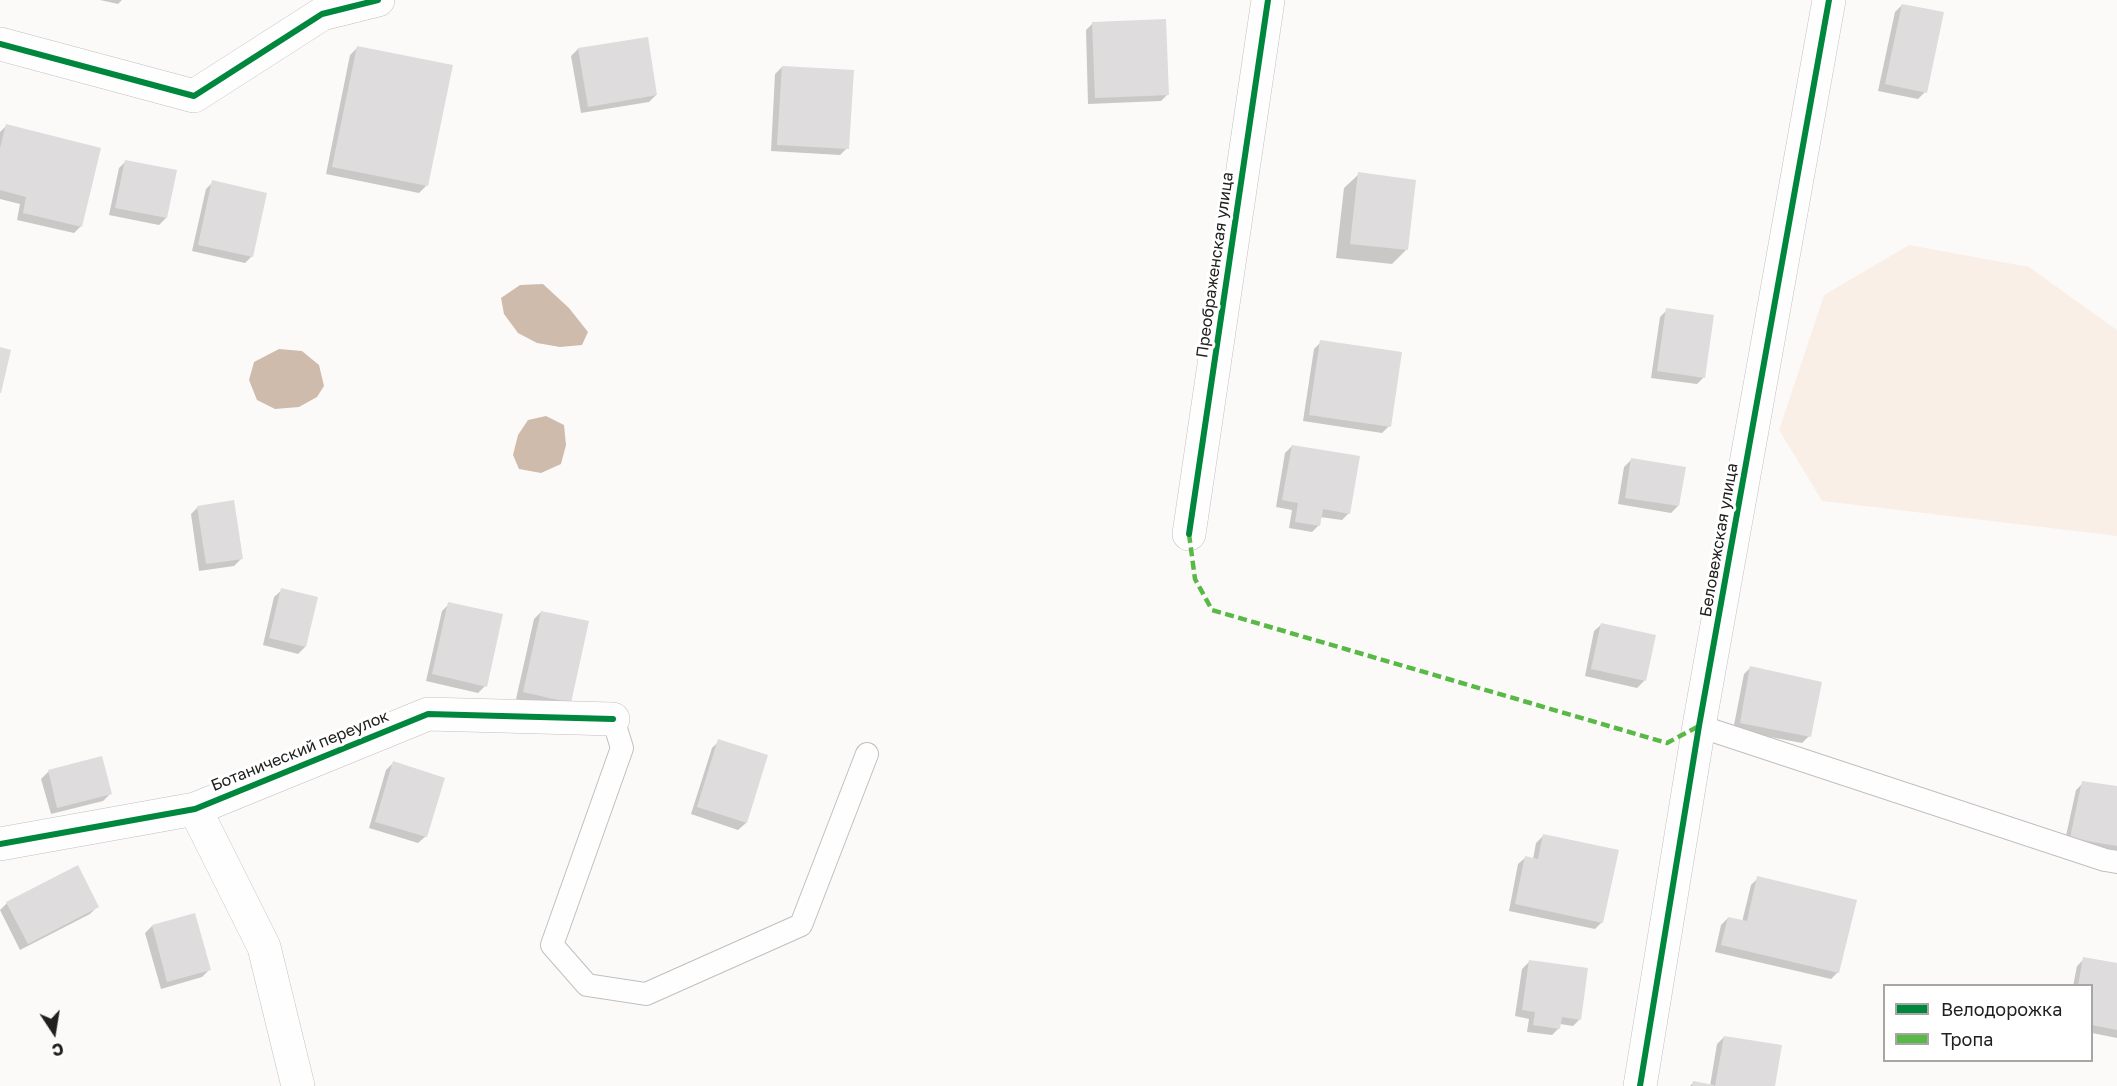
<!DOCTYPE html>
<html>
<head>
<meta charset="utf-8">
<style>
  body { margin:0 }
  #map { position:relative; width:2117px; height:1086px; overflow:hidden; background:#fcfaf9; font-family:"Golos Text",sans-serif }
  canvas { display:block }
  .legend { position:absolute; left:1883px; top:984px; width:210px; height:78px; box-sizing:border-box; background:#fff; border:2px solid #a6a6a5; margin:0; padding:8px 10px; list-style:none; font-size:18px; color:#21201f }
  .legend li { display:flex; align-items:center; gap:12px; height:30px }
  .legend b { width:30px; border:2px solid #a6a6a5 }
  .north { position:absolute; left:24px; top:1002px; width:60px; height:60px; -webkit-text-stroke:4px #fff; paint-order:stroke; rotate:168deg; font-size:16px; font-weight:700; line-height:24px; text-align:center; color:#21201f }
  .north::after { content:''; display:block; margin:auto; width:21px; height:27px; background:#21201f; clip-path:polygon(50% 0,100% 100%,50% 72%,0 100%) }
</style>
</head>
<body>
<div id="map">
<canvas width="2117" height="1086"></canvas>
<ul class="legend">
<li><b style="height:8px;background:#00873e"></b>Велодорожка</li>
<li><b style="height:8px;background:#58b947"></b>Тропа</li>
</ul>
<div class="north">С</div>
</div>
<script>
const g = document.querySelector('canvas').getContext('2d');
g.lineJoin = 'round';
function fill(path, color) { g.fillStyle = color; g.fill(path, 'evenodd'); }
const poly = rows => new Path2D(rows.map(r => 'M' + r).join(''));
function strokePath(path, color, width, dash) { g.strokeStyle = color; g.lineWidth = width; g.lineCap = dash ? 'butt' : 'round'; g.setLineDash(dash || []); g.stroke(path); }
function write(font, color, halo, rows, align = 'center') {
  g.font = font + ' "Golos Text",sans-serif'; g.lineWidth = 6; g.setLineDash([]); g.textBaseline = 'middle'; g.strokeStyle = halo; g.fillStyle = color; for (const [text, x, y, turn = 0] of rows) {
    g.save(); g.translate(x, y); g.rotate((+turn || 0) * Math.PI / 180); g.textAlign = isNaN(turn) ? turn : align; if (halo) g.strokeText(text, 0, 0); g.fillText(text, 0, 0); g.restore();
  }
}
fill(poly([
  [1909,245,2029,267,2117,330,2117,536,1822,501,1779,430,1824,295]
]), '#faefe6');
fill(poly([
  [543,284,569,308,588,332,582,345,560,347,537,343,518,333,504,314,501,298,520,285],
  [279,349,302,351,319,365,324,386,317,397,299,407,275,409,257,400,249,380,254,362],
  [546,416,564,425,566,445,561,464,541,473,519,469,513,455,518,435,528,420]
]), '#cfbbab');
fill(poly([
  [100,0,122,0,118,4],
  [1902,5,1925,92,1918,99,1878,91,1895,12],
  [1093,23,1168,94,1161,101,1088,104,1086,30],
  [357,48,426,186,419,193,326,174,350,55],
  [578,49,656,95,649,102,581,113,571,56],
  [782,67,847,148,840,155,771,151,775,74],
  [6,126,81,226,74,233,17,220,20,204,0,199,0,132],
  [126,161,166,218,159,225,109,215,119,168],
  [1359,174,1406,250,1392,264,1336,258,1344,188],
  [213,182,252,256,245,263,192,251,206,189],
  [1667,310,1704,377,1697,384,1651,378,1660,317],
  [1321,342,1389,426,1382,433,1303,421,1314,349],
  [1292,446,1349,513,1342,520,1320,517,1319,525,1312,532,1289,528,1292,510,1276,507,1285,453],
  [1631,460,1678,506,1671,513,1618,504,1624,467],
  [198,507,241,559,234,566,199,571,191,514],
  [282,590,305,647,298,654,263,645,274,597],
  [449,604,485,686,478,693,426,681,442,611],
  [541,612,587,622,562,709,516,699,534,619],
  [1602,624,1654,636,1644,681,1637,688,1585,676,1594,631],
  [1751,667,1809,736,1802,743,1733,730,1744,674],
  [719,741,746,823,738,830,691,814,712,748],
  [393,763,426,836,418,843,369,828,386,770],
  [48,772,110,794,103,801,51,814,41,779],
  [2083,783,2117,788,2117,853,2064,845,2076,790],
  [1543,836,1602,922,1595,929,1509,911,1518,864,1526,857,1533,859,1536,843],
  [1758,878,1838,972,1831,979,1715,952,1721,925,1728,918,1742,922,1751,885],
  [7,903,97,907,90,914,20,950,0,910],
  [152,926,209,970,202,977,161,989,145,933],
  [2084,959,2117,965,2117,1038,2092,1033,2092,986,2073,986,2077,966],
  [1529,962,1580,1019,1573,1026,1560,1024,1559,1028,1552,1035,1527,1032,1529,1019,1515,1016,1522,969],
  [1724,1037,1773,1086,1690,1086,1693,1083,1710,1086,1717,1044]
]), '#0003');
fill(poly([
  [1902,4,1944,12,1927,93,1885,84],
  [1166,19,1169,95,1095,98,1092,22],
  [648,37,657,95,588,107,578,48],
  [357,46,453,65,428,186,332,167],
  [782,66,854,70,849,149,777,145],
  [6,124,101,148,82,227,23,213,26,197,0,190,0,148],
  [125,160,177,170,167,218,115,208],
  [1358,172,1416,180,1408,250,1350,244],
  [212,180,267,193,253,257,198,245],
  [1666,308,1714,315,1705,378,1657,371],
  [1320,340,1402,352,1391,427,1309,415],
  [0,347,11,350,1,393,0,393],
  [1292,445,1360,456,1350,514,1323,509,1320,526,1295,522,1298,503,1282,500],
  [1631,458,1686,467,1679,506,1625,498],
  [234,500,243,559,206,564,197,506],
  [281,588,318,597,306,647,269,638],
  [448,602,503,614,487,687,432,674],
  [541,611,589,621,571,703,523,692],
  [1601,623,1656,635,1646,681,1591,669],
  [1750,666,1822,682,1811,737,1740,723],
  [718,739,768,755,747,823,697,807],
  [102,756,112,794,57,808,48,770],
  [393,761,445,778,427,837,375,822],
  [2082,781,2117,786,2117,846,2070,838],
  [1543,834,1619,850,1603,923,1515,904,1525,856,1538,859],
  [78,865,99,907,28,944,6,902],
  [1757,876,1857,900,1839,973,1721,945,1728,917,1747,921],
  [195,913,211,970,167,982,152,925],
  [2083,957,2117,963,2117,1030,2092,1025,2092,986,2078,986],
  [1529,960,1588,968,1581,1020,1562,1017,1560,1029,1533,1025,1535,1012,1522,1010],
  [1724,1036,1782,1045,1775,1086,1715,1086],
  [1693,1081,1714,1085,1714,1086,1692,1086]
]), '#dedcdc');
const lane = poly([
  [613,719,622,748,552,945,587,985,646,994,801,925,867,754],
  [1699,726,2105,860,2117,862]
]);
const street = poly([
  [0,44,194,96,322,14,378,0],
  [1189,534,1268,0],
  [195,809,264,947,298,1086],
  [0,844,195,809,428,714,613,719],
  [1640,1086,1699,726,1829,0]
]);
strokePath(lane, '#c1bfbe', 24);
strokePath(street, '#c1bfbe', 34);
strokePath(lane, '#fffefe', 22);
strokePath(street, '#fffefe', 33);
strokePath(poly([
  [1189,534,1195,579,1212,610,1667,743,1699,726]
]), '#58b947', 4.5, [9, 4.5]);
strokePath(poly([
  [0,44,194,96,322,14,378,0],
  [1189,534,1268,0],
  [0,844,195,809,428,714,613,719],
  [1640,1086,1699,726,1829,0]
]), '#00873e', 6);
write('16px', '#21201f', '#fff', [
  ["Преображенская улица",1215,265,-82],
  ["Беловежская улица",1719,540,-80],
  ["Ботанический переулок",300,751,-22]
]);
</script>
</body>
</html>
